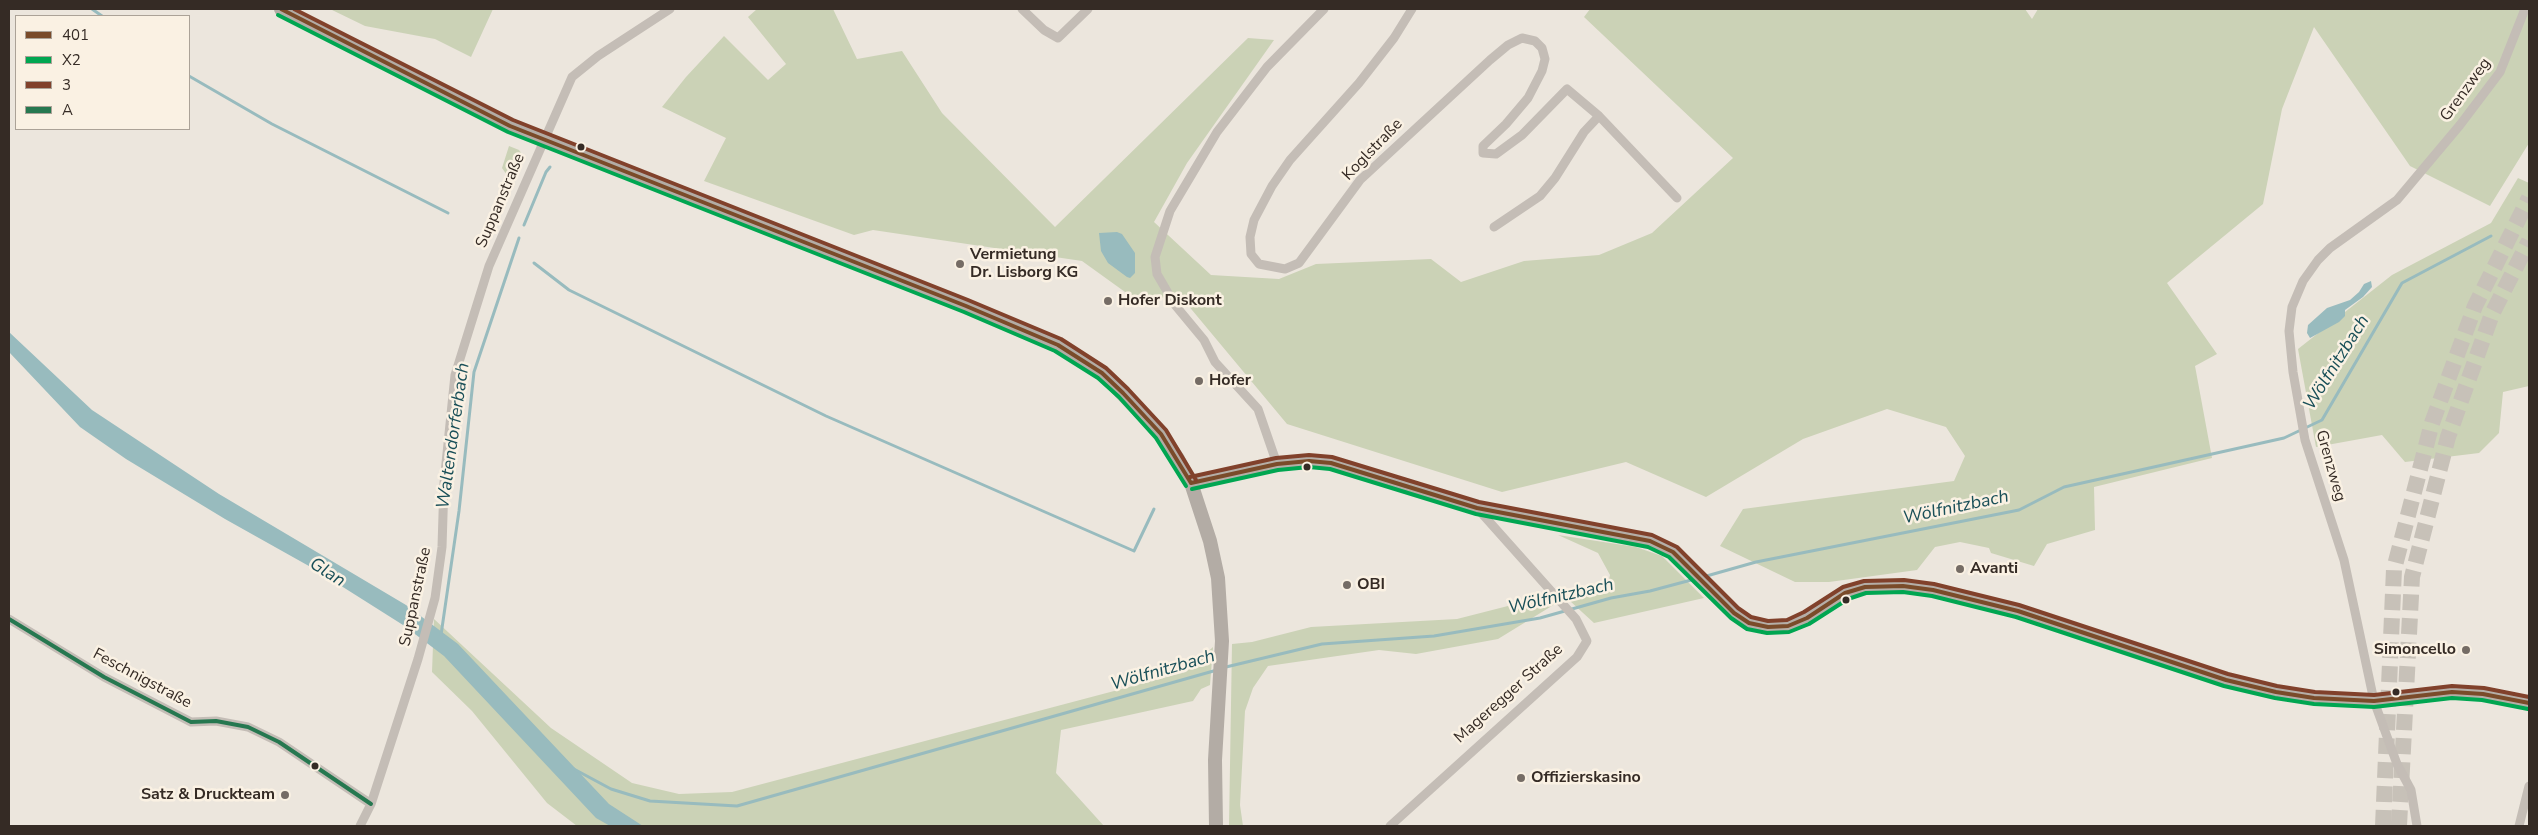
<!DOCTYPE html>
<html>
<head>
<meta charset="utf-8">
<style>
  body { margin:0 }
  #map { position:relative; width:2538px; height:835px; overflow:hidden; background:#ece6dd; font-family:"Nunito Sans",sans-serif }
  canvas { display:block }
  .frame { position:absolute; inset:0; border:10px solid #352b25; pointer-events:none }
  .legend { position:absolute; left:15px; top:15px; width:175px; height:115px; box-sizing:border-box; background:#faf1e3; border:1px solid #aba297; margin:0; padding:6px 9px; list-style:none; font-size:15px; color:#352b25 }
  .legend li { display:flex; align-items:center; gap:10px; height:25px }
  .legend b { width:25px; border:1px solid #aba297 }
</style>
</head>
<body>
<div id="map">
<canvas width="2538" height="835"></canvas>
<div class="frame"></div>
<ul class="legend">
<li><b style="height:6px;background:#7a4b2a"></b>401</li>
<li><b style="height:6px;background:#00a651"></b>X2</li>
<li><b style="height:6px;background:#81412b"></b>3</li>
<li><b style="height:6px;background:#267850"></b>A</li>
</ul>
</div>
<script>
const g = document.querySelector('canvas').getContext('2d');
g.lineJoin = 'round';
function fill(path, color) { g.fillStyle = color; g.fill(path, 'evenodd'); }
const poly = rows => new Path2D(rows.map(r => 'M' + r).join(''));
function strokePath(path, color, width, dash) { g.strokeStyle = color; g.lineWidth = width; g.lineCap = dash ? 'butt' : 'round'; g.setLineDash(dash || []); g.stroke(path); }
function write(font, color, halo, rows, align = 'center') {
  g.font = font + ' "Nunito Sans",sans-serif'; g.lineWidth = 5; g.setLineDash([]); g.textBaseline = 'middle'; g.strokeStyle = halo; g.fillStyle = color; for (const [text, x, y, turn = 0] of rows) {
    g.save(); g.translate(x, y); g.rotate((+turn || 0) * Math.PI / 180); g.textAlign = isNaN(turn) ? turn : align; if (halo) g.strokeText(text, 0, 0); g.fillText(text, 0, 0); g.restore();
  }
}
fill(poly([
  [330,9,493,9,471,57,435,39,365,26],
  [757,9,833,9,857,59,902,51,942,113,1055,227,1248,38,1274,40,1187,163,1154,222,1211,275,1279,279,1316,264,1431,259,1461,282,1524,261,1599,255,1652,233,1733,158,1584,17,1590,9,2025,9,2032,19,2038,9,2529,9,2529,143,2490,206,2410,166,2314,27,2282,109,2263,204,2167,283,2217,354,2195,366,2212,458,2094,487,2095,530,2047,544,2034,566,1991,553,1989,548,1960,542,1935,547,1917,570,1829,582,1795,582,1720,546,1743,509,1954,481,1965,456,1946,427,1887,409,1803,439,1706,497,1626,462,1502,492,1287,424,1182,298,1132,297,1082,261,873,230,854,235,704,181,726,138,662,107,686,77,724,36,768,80,786,64,748,17],
  [509,146,519,150,522,154,511,181,502,168],
  [2518,178,2529,183,2529,386,2503,392,2499,433,2479,453,2405,462,2382,435,2316,447,2298,349,2392,275,2491,223],
  [1558,535,1636,547,1662,556,1704,598,1594,623,1570,601,1607,588,1610,575,1598,553],
  [1547,596,1555,604,1498,639,1416,654,1379,650,1268,666,1253,688,1245,711,1240,805,1243,826,1229,826,1232,644,1252,642,1311,627,1457,619],
  [434,619,551,728,632,783,679,794,732,792,1186,672,1213,647,1210,685,1201,689,1193,701,1061,730,1056,773,1104,826,577,826,547,803,472,711,432,672]
]), '#cbd2b6');
fill(poly([
  [1117,232,1122,234,1135,253,1135,273,1130,278,1127,277,1108,263,1101,251,1099,233],
  [2371,281,2372,287,2363,297,2345,310,2345,316,2339,322,2310,338,2307,333,2308,325,2327,308,2350,300,2359,292,2364,284],
  [9,332,92,410,219,494,406,605,458,644,609,804,643,826,610,826,596,818,444,656,403,625,316,570,225,519,126,459,80,427,9,352]
]), '#98bbbe');
strokePath(poly([
  [92,9,102,16],
  [189,76,272,124,448,213],
  [524,225,546,172,550,167],
  [534,263,569,290,826,416,1134,551,1154,509],
  [1703,577,1756,562,2019,510,2064,487,2284,438,2322,420,2402,283,2491,236],
  [441,635,459,511,474,372,519,238],
  [1226,667,1322,644,1434,636,1540,618,1611,598,1650,591,1695,579],
  [572,768,611,789,650,801,737,806,1217,670]
]), '#98bbbe', 3);
strokePath(poly([
  [2383,826,2394,569,2432,423,2475,306,2529,198],
  [2399,826,2412,577,2448,437,2492,314,2529,241]
]), '#c7c1b8', 16, [16, 8]);
strokePath(poly([
  [1022,9,1044,30,1058,38,1088,9],
  [1412,9,1394,38,1359,83,1290,160,1272,186,1254,220,1250,237,1251,254,1259,264,1285,269,1299,263,1360,180,1490,60,1508,45,1522,38,1535,41,1542,48,1545,59,1542,71,1528,98,1506,124,1483,146,1483,153,1496,154,1522,135,1567,89,1599,116,1677,198],
  [1494,227,1540,196,1555,178,1584,132,1599,116],
  [1277,464,1258,409,1215,362,1204,340,1175,305,1157,274,1155,257,1170,211,1217,132,1267,67,1324,9],
  [9,619,104,677,191,722,216,721,248,727,279,742,371,804],
  [360,826,371,804,418,659,435,598,442,547,444,483,455,375,489,266,572,77,598,56,670,9],
  [1390,826,1577,657,1587,641,1576,619,1477,508],
  [2417,826,2411,790,2397,764,2374,701,2344,560,2305,440,2293,372,2289,331,2292,307,2303,281,2318,260,2330,248,2397,200,2460,125,2500,72,2525,9],
  [2519,826,2529,786]
]), '#c4bdb6', 9);
strokePath(poly([
  [1191,483,1277,464,1309,461,1331,463,1477,508,1650,541,1673,552,1734,613,1749,623,1768,627,1788,626,1807,618,1845,593,1865,587,1903,586,1933,590,2018,611,2226,680,2276,692,2314,698,2374,701,2432,693,2452,692,2483,694,2529,703]
]), '#b5aea7', 12);
strokePath(poly([
  [281,9,510,126,966,306,1058,345,1102,373,1161,434,1178,459,1191,483,1210,541,1218,578,1222,641,1215,760,1216,826]
]), '#b3aca5', 14);
strokePath(poly([
  [281,9,510,126,966,306,1058,345,1102,373,1123,393,1161,434,1191,483],
  [1191,483,1277,464,1309,461,1331,463,1477,508,1650,541,1673,552,1734,613,1749,623,1768,627,1788,626,1807,618,1845,593,1865,587,1903,586,1933,590,2018,611,2226,680,2276,692,2314,698,2374,701,2452,692,2483,694,2529,703]
]), '#7a4b2a', 4);
strokePath(poly([
  [278,15,508,132,964,312,1055,351,1098,378,1119,397,1156,438,1186,486],
  [1192,489,1278,470,1309,467,1330,469,1476,514,1648,547,1669,557,1731,618,1747,629,1767,633,1789,632,1809,624,1848,599,1866,593,1903,592,1932,596,2016,617,2224,686,2275,698,2314,704,2374,707,2452,698,2482,700,2528,709]
]), '#00a651', 4);
strokePath(poly([
  [294,9,513,120,968,300,1061,339,1106,368,1128,389,1166,430,1196,480],
  [1190,477,1276,458,1309,455,1332,457,1479,502,1652,535,1677,547,1738,608,1751,617,1768,621,1787,620,1804,612,1843,587,1864,581,1904,580,1934,584,2019,605,2228,674,2277,686,2315,692,2374,695,2452,686,2484,688,2529,697]
]), '#81412b', 4);
strokePath(poly([
  [9,619,104,677,191,722,216,721,248,727,279,742,371,804]
]), '#267850', 4);
for (const [x, y, r, color] of [
  [581,147,4.5,"#352b25"],
  [960,264,5,"#756c65"],
  [1108,301,5,"#756c65"],
  [1199,381,5,"#756c65"],
  [1307,467,4.5,"#352b25"],
  [1960,569,5,"#756c65"],
  [1347,585,5,"#756c65"],
  [1846,600,4.5,"#352b25"],
  [2466,650,5,"#756c65"],
  [2396,692,4.5,"#352b25"],
  [315,766,4.5,"#352b25"],
  [1521,778,5,"#756c65"],
  [285,795,5,"#756c65"]
]) { const dot = new Path2D(); dot.arc(x, y, r, 0, 2 * Math.PI); g.fillStyle = color; g.fill(dot); strokePath(dot, '#faf1e3', 2); }
write('16px', '#352b25', '#faf1e3', [
  ["Grenzweg",2466,90,-54],
  ["Koglstraße",1373,150,-46],
  ["Suppanstraße",501,201,-67],
  ["Grenzweg",2330,466,74],
  ["Suppanstraße",416,597,-78],
  ["Feschnigstraße",142,679,28],
  ["Mageregger Straße",1509,694,-42]
]);
write('bold 16px', '#352b25', '#faf1e3', [
  ["Vermietung",970,255],
  ["Dr. Lisborg KG",970,273],
  ["Hofer Diskont",1118,301],
  ["Hofer",1209,381],
  ["Avanti",1970,569],
  ["OBI",1357,585],
  ["Simoncello",2456,650,"right"],
  ["Offizierskasino",1531,778],
  ["Satz & Druckteam",275,795,"right"]
], 'left');
write('italic 18px', '#194f58', '#faf1e3', [
  ["Wölfnitzbach",2337,363,-58],
  ["Waltendorferbach",454,436,-82],
  ["Wölfnitzbach",1956,508,-12],
  ["Glan",327,573,32],
  ["Wölfnitzbach",1561,597,-13],
  ["Wölfnitzbach",1163,671,-16]
]);
</script>
</body>
</html>
